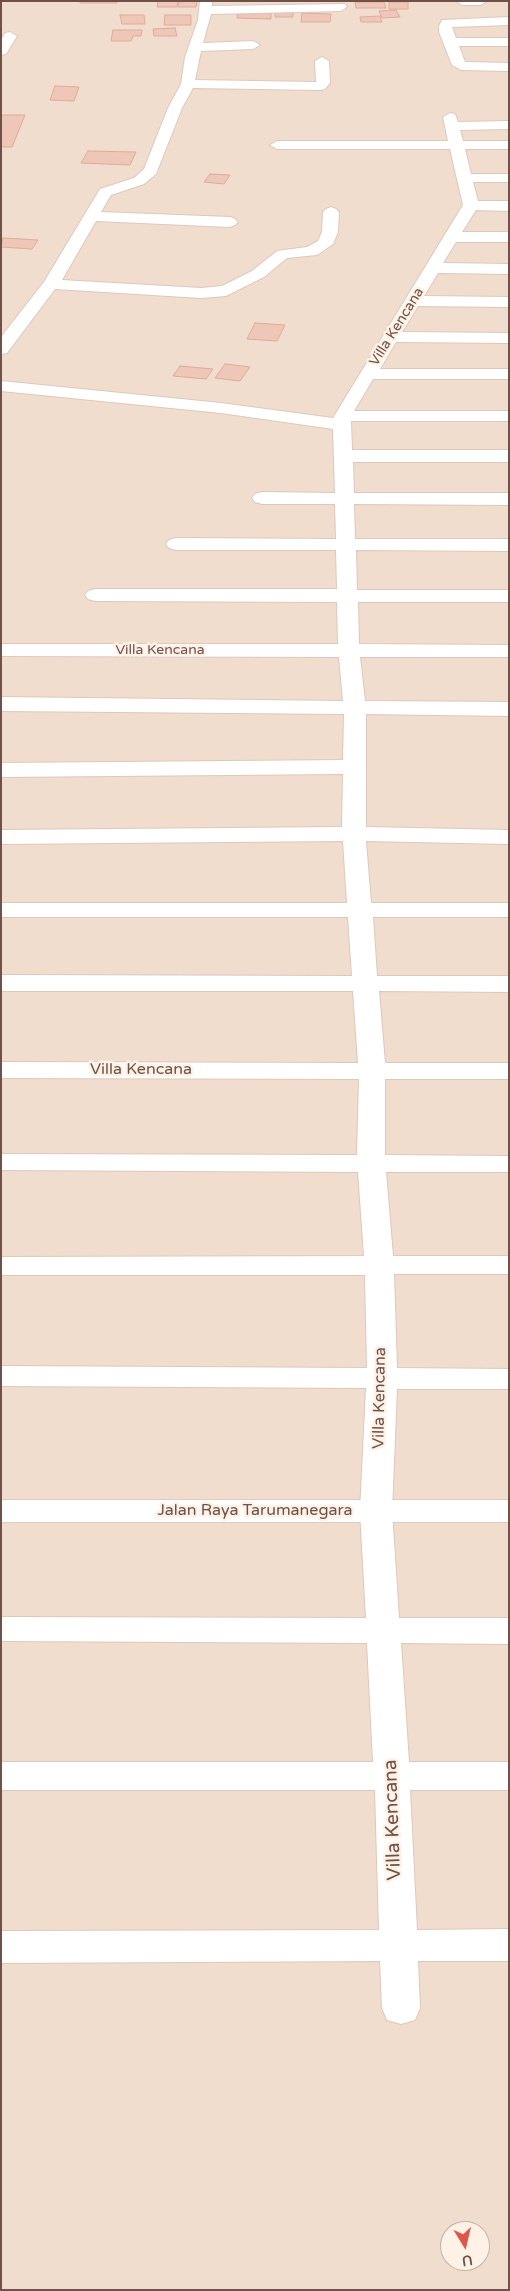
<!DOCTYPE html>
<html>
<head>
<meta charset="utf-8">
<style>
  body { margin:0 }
  #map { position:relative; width:510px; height:2291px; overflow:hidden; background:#faecdf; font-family:"Varela Round",sans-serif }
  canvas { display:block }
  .frame { position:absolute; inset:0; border:2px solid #6f5149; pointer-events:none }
  .north { position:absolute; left:440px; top:2221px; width:50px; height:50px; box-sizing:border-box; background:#fef1e5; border:1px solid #c5b1a7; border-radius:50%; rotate:171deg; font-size:14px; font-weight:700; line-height:20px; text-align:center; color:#6f5149 }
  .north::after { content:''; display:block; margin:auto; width:18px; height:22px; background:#df574a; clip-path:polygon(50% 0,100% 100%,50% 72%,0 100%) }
</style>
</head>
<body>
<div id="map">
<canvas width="510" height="2291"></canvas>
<div class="frame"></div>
<div class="north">U</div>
</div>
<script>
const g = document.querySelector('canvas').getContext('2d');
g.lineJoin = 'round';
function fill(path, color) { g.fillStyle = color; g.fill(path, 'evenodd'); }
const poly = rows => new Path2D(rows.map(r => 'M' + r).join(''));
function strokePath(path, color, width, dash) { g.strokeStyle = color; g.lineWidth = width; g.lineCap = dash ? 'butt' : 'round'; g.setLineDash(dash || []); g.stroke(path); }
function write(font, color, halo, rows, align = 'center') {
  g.font = font + ' "Varela Round",sans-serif'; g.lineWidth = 5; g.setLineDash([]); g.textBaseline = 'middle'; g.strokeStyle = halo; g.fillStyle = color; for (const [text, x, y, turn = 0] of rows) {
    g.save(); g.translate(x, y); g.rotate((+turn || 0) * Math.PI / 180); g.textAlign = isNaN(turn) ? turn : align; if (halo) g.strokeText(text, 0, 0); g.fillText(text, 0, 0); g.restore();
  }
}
fill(poly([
  [1,1,509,1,509,2290,1,2290],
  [450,2231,480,2231,480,2261,450,2261]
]), '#f1ddce');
const building = poly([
  [80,1,117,1,117,3,80,3,80,1],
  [158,1,178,1,177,7,157,7,158,1],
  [179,1,197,1,196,7,178,7,179,1],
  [355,2,384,2,386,8,356,8,355,2],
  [389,2,408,2,408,9,389,9,389,2],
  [275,9,293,9,293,17,275,17,275,9],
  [396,10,400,17,382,18,379,11,396,10],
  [238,12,271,12,271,19,237,18,238,12],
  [302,13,331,14,330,22,301,22,302,13],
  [120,15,144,15,145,24,122,24,120,15],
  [165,15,191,15,191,25,164,25,165,15],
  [380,16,382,22,361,22,360,17,380,16],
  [175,28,177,36,154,36,153,29,175,28],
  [113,30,142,30,141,36,133,36,131,41,111,41,113,30],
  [55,86,79,87,74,101,50,100,55,86],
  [1,115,25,115,12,147,1,147,1,115],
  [88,151,136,152,130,165,81,163,88,151],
  [210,174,230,175,224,184,204,182,210,174],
  [3,238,38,240,32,249,1,247,3,238],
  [255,323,285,325,277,341,247,339,255,323],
  [225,364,250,367,240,381,215,378,225,364],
  [180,366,213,369,206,379,173,376,180,366]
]);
fill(building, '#eec7b9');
strokePath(building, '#e0ab9a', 1);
const street = poly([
  [200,1,212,1,212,6,345,4,347,7,341,11,211,14,203,43,253,41,260,45,253,49,201,51,195,80,316,82,315,61,322,57,329,61,330,83,325,89,320,90,193,88,182,108,156,174,144,184,111,195,101,212,230,217,235,219,238,222,235,225,230,227,96,221,62,280,201,288,222,286,252,271,277,251,307,247,318,241,322,232,323,212,326,209,331,207,336,209,339,212,338,232,333,244,317,255,287,258,264,277,226,296,201,298,55,289,7,353,1,354,1,337,44,282,100,189,134,178,144,169,168,108,181,84,185,57,198,20,200,1],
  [456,1,487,1,481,5,462,5,456,1],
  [509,17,509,25,452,27,456,38,509,38,509,46,459,46,465,62,509,63,509,71,461,70,452,65,439,32,439,26,442,20,509,17],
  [10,32,17,36,6,54,1,55,1,40,5,33,10,32],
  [450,113,455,114,458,122,509,121,509,129,460,130,463,141,509,141,509,149,465,149,471,174,509,174,509,182,473,182,478,201,509,201,509,211,476,210,462,232,509,232,509,242,456,242,443,263,509,264,509,274,438,273,424,296,509,297,509,307,418,306,402,332,509,333,509,343,396,342,380,369,509,369,509,379,373,379,354,411,509,411,509,421,351,421,352,450,509,450,509,462,353,462,354,493,509,493,509,505,354,504,355,539,509,539,509,551,356,550,357,590,509,590,509,602,358,602,359,644,509,645,509,657,360,657,365,701,509,702,509,716,366,714,366,827,509,830,509,844,366,841,371,903,509,903,509,917,373,917,377,976,509,976,509,992,379,991,385,1063,509,1063,509,1079,385,1079,385,1155,509,1156,509,1172,386,1172,393,1256,509,1256,509,1274,394,1274,397,1368,509,1369,509,1389,397,1389,392,1511,399,1618,509,1618,509,1644,401,1643,409,1762,509,1762,509,1790,410,1790,417,1930,509,1929,509,1961,418,1961,420,2008,415,2020,401,2024,387,2020,382,2008,380,1961,1,1963,1,1931,379,1930,375,1790,1,1790,1,1762,373,1762,367,1643,1,1641,1,1617,366,1618,360,1511,366,1388,1,1386,1,1366,367,1368,365,1275,1,1275,1,1257,364,1256,358,1172,1,1170,1,1154,357,1155,359,1079,1,1078,1,1062,358,1063,353,991,1,991,1,975,352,976,348,917,1,917,1,903,347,903,343,841,1,844,1,830,342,827,343,774,1,777,1,763,343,760,344,714,1,711,1,697,343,701,339,657,1,656,1,644,338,644,337,602,95,601,88,599,85,595,88,591,95,589,337,589,336,550,176,550,169,548,166,544,169,540,176,538,336,539,335,504,262,504,255,502,252,498,255,494,262,492,335,493,333,429,221,413,1,391,1,381,221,403,333,418,463,205,450,149,277,149,270,145,277,141,448,141,443,117,450,113]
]);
const secondary = poly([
  [1,1500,509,1500,509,1522,1,1522,1,1500]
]);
strokePath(street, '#dec8bc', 2);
strokePath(secondary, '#e4cabd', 2);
fill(street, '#fff');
fill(secondary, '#fff');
write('14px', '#6f5149', '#fef1e5', [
  ["Villa Kencana",397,327,-58],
  ["Villa Kencana",160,650]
]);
write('16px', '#6f5149', '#fef1e5', [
  ["Villa Kencana",141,1070],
  ["Villa Kencana",380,1398,-89],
  ["Jalan Raya Tarumanegara",255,1511]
]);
write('19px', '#6f5149', '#fef1e5', [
  ["Villa Kencana",393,1820,-92]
]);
</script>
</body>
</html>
